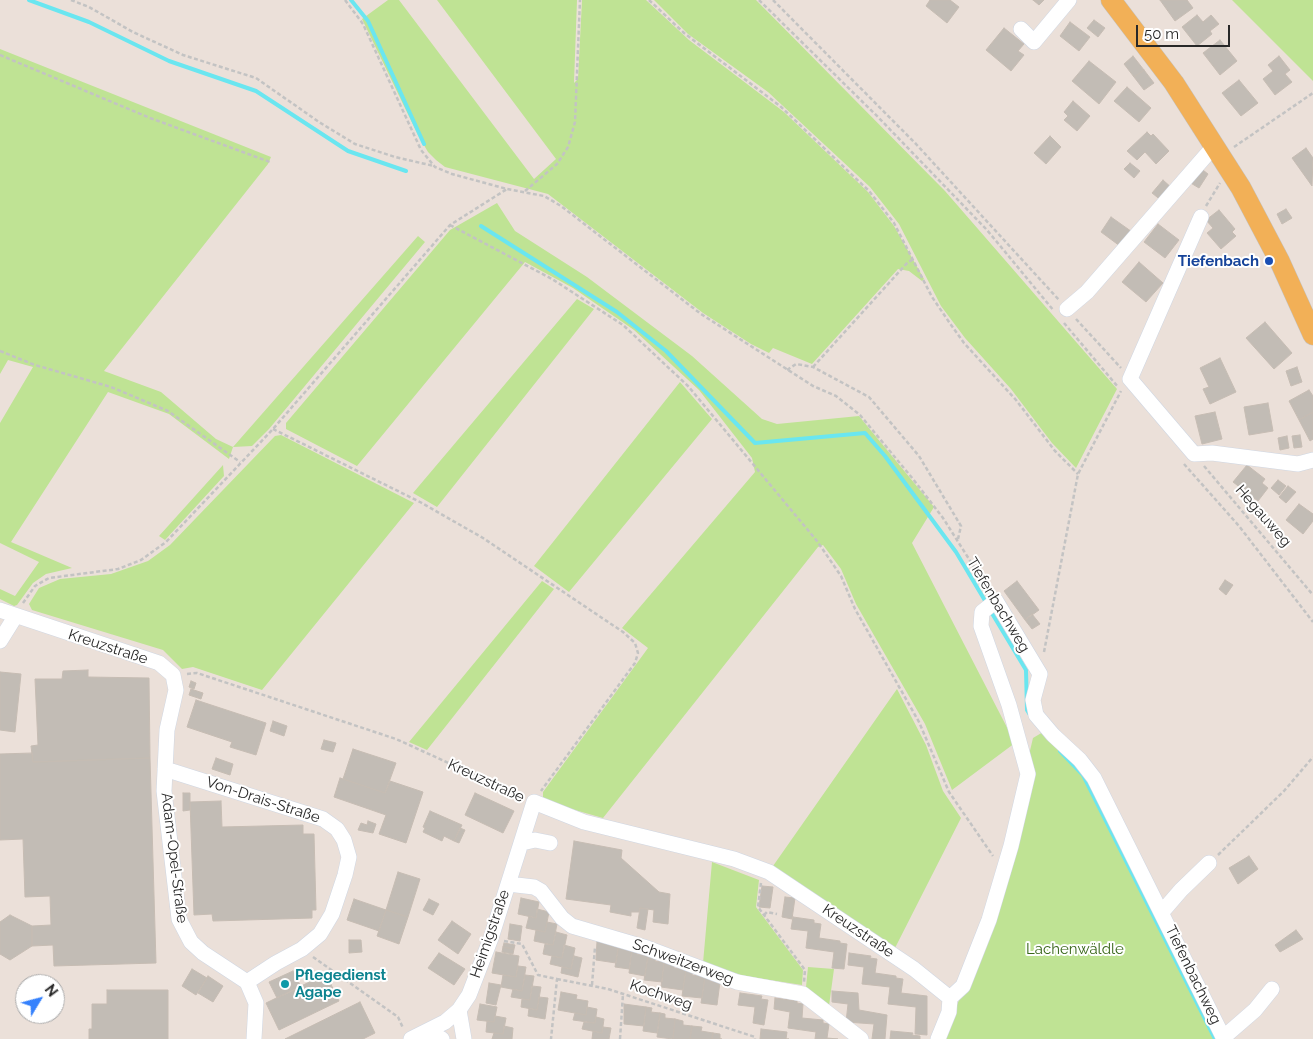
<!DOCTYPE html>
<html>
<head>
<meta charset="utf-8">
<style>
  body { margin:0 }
  #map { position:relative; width:1313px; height:1039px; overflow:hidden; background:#ebe0d9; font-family:Raleway,sans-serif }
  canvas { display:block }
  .north { position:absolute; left:15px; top:974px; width:50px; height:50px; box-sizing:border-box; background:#fff; border:1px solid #a9a9a9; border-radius:50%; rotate:53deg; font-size:14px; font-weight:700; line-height:20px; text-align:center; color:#282828 }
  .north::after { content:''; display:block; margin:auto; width:18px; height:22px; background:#3581fc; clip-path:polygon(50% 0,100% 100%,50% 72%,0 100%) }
  .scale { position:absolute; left:1136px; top:25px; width:94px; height:22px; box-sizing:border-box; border:2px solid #282828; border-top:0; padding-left:6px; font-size:15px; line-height:18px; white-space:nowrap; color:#282828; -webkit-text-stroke:4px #fff; paint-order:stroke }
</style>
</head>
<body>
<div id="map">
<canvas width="1313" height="1039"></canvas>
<div class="north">N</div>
<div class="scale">50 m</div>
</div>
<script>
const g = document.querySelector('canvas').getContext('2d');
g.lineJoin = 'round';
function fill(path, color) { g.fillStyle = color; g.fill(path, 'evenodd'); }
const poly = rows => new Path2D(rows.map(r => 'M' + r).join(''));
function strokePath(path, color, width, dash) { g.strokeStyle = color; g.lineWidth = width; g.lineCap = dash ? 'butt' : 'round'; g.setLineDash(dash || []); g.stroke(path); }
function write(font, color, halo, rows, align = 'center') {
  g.font = font + ' Raleway,sans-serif'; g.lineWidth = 4; g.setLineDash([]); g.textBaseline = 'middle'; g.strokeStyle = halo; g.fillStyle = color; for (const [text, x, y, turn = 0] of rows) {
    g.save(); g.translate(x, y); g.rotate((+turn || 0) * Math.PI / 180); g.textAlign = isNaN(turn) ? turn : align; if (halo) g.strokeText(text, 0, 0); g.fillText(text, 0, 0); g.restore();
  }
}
fill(poly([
  [388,0,399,0,534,179,556,159,437,0,577,0,574,83,578,79,582,0,646,0,689,40,784,112,868,192,894,226,924,279,922,281,909,271,898,269,812,364,773,348,769,353,751,344,703,313,548,194,445,167,436,160,428,152,418,135,362,19],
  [654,0,756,0,945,191,1117,389,1076,468,1052,443,1011,389,965,338,941,306,899,224,870,187,768,92,688,34],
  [1232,0,1313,0,1313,81],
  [0,49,271,157,268,164,104,371,161,392,216,439,233,447,418,236,425,242,269,429,252,446,233,447,229,459,169,414,108,392,11,542,72,568,46,574,33,583,17,605,14,606,0,599,0,589,15,596,39,562,0,543,0,423,33,367,8,360,0,374],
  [497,203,515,231,587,277,692,356,762,419,777,424,859,416,934,507,912,543,1015,743,952,790,925,724,856,604,841,569,823,545,818,547,603,818,543,801,543,792,648,648,622,628,755,472,752,458,699,390,634,330,573,288,525,262,357,466,286,429,286,423,450,230],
  [577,299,594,309,437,507,413,493],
  [680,382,712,419,569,592,534,566],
  [281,435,414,503,262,690,193,667,182,669,163,650,32,610,29,604,39,588,60,579,111,574,148,561,170,545,275,436],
  [223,465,224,476,165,540,159,536],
  [542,581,554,589,427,750,409,742],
  [897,689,926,745,943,791,961,818,895,948,773,866],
  [1043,732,1084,774,1223,1039,944,1039,1007,875,1005,856,1033,738],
  [712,862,759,880,756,907,803,970,802,985,744,976,703,963],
  [808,967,834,969,829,1006,806,987]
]), '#bfe394');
strokePath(poly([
  [29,0,89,22,169,61,256,91,348,151,406,171],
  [351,0,368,21,424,144],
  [481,226,617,312,666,351,755,443,865,433,885,456,956,552,987,604],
  [990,610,1026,670,1027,710,1030,715],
  [1060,751,1083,775,1215,1039]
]), '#6ae6f0', 4);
const building = poly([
  [930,0,950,0,959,7,947,23,926,6,930,0],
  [1033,0,1044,0,1039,5,1033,0],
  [1160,0,1187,0,1193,8,1175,21,1160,0],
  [1197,15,1203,22,1211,15,1219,24,1210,31,1212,34,1197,46,1182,27,1197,15],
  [1094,20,1105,28,1098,37,1087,28,1094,20],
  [1070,22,1090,37,1079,51,1060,36,1070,22],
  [1004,28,1024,44,1018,51,1024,55,1011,71,986,50,1004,28],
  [1220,40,1237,61,1220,75,1203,53,1220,40],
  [1133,56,1144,70,1134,77,1124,64,1133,56],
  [1279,56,1290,70,1285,74,1292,82,1275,95,1263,79,1273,71,1268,65,1279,56],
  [1089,61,1116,82,1099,104,1072,81,1089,61],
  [1144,70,1154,83,1144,90,1134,77,1144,70],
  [1239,80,1258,103,1241,116,1222,93,1239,80],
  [1127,87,1151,108,1139,122,1114,101,1127,87],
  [1073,101,1090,116,1077,131,1064,120,1068,116,1064,112,1073,101],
  [1147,132,1151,136,1153,134,1169,151,1156,164,1145,152,1137,160,1127,151,1147,132],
  [1050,136,1061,147,1046,164,1034,153,1050,136],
  [1306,148,1313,158,1312,186,1292,158,1306,148],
  [1130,163,1140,171,1134,178,1124,169,1130,163],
  [1199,167,1208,174,1199,188,1189,182,1199,167],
  [1163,180,1173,189,1162,201,1152,193,1163,180],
  [1286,209,1292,218,1282,224,1277,214,1286,209],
  [1219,210,1235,229,1232,232,1236,236,1221,249,1207,233,1213,228,1206,220,1219,210],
  [1111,217,1135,234,1124,249,1101,232,1111,217],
  [1158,224,1179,240,1165,258,1144,242,1158,224],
  [1139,262,1163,283,1146,302,1122,282,1139,262],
  [1265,322,1292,353,1274,369,1246,338,1265,322],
  [1220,358,1236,392,1210,404,1203,389,1209,387,1200,368,1220,358],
  [1297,367,1302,382,1291,386,1286,371,1297,367],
  [1309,390,1313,396,1313,412,1299,420,1289,401,1309,390],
  [1268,403,1273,431,1249,435,1244,407,1268,403],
  [1215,412,1222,439,1202,444,1195,416,1215,412],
  [1313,412,1313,439,1310,441,1299,420,1313,412],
  [1300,435,1302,447,1294,448,1292,436,1300,435],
  [1287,436,1289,448,1280,450,1278,438,1287,436],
  [1247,465,1265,479,1262,483,1268,488,1258,501,1233,482,1247,465],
  [1278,480,1286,486,1279,495,1271,488,1278,480],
  [1288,486,1296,492,1286,503,1279,497,1288,486],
  [1299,504,1313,514,1313,521,1303,534,1286,520,1299,504],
  [1225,580,1233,585,1226,595,1219,589,1225,580],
  [1017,581,1039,610,1025,620,1004,591,1017,581],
  [1032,614,1040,624,1032,629,1025,620,1032,614],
  [88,670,88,677,149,678,150,758,33,762,31,746,38,745,35,679,62,679,63,671,88,670],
  [0,672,21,674,15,732,0,730,0,672],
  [191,681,196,683,194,689,189,687,191,681],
  [191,689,203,693,201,699,189,695,191,689],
  [196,700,266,723,256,755,230,747,232,742,187,727,196,700],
  [273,721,287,726,284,736,270,731,273,721],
  [324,740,336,743,333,752,321,749,324,740],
  [353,749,396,763,385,793,343,779,353,749],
  [32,753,33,762,150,758,156,963,54,966,53,945,32,946,32,926,51,925,50,896,25,897,23,839,0,840,0,754,32,753],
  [216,758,233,764,230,775,212,769,216,758],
  [340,778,385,793,390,781,423,792,406,843,379,834,386,815,334,797,340,778],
  [183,793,190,793,190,810,183,811,183,793],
  [475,793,514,811,503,833,465,815,475,793],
  [221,801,222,827,303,825,303,834,314,834,316,910,312,910,312,918,213,921,212,914,194,915,190,802,221,801],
  [430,811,462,825,454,841,444,836,442,841,423,832,425,828,423,827,430,811],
  [368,821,376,824,373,833,358,830,361,823,367,825,368,821],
  [460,828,465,830,459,843,454,841,460,828],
  [574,841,622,850,621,858,659,892,670,894,668,924,653,922,654,910,640,908,639,912,631,912,631,916,610,912,611,905,566,899,574,841],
  [1249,856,1258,869,1238,884,1229,868,1249,856],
  [398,872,420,879,408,917,386,910,398,872],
  [762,886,773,887,770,908,759,907,762,886],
  [785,897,795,898,792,919,782,917,785,897],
  [521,898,539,902,536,918,518,914,521,898],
  [354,899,386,910,379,931,347,920,354,899],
  [429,899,439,904,433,915,423,910,429,899],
  [640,908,648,909,645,930,637,928,640,908],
  [537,909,549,912,545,932,526,928,529,916,536,918,537,909],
  [386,910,408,917,399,944,377,936,386,910],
  [10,915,32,926,32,946,10,960,0,954,0,922,10,915],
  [793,917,814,920,814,923,821,924,819,938,840,941,840,943,847,944,844,969,832,968,834,952,806,948,808,931,791,929,793,917],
  [452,921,471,934,458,954,438,940,452,921],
  [547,922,557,924,553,945,534,941,536,930,545,932,547,922],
  [510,924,522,926,520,941,508,939,510,924],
  [1296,930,1303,939,1280,952,1275,945,1296,930],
  [556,932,567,935,562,958,543,954,545,944,553,945,556,932],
  [349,940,361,940,362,952,349,953,349,940],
  [597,941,619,943,616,963,596,960,597,941],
  [504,943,515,945,514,949,503,947,504,943],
  [619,943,632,949,629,969,615,967,619,943],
  [564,945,575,948,571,969,550,964,552,956,562,958,564,945],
  [503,947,514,949,513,954,502,952,503,947],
  [632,949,638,950,637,954,648,956,645,976,629,973,632,949],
  [496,952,519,956,516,977,492,973,496,952],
  [439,953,465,969,454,985,428,968,439,953],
  [849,953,871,956,870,958,877,959,875,973,896,976,896,978,903,979,901,993,927,996,927,1035,915,1034,916,1007,888,1004,890,987,862,984,864,967,848,965,849,953],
  [574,956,582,958,578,977,561,973,562,967,571,969,574,956],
  [648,956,656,957,655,961,664,962,662,982,644,980,648,956],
  [664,962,674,963,674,968,686,969,683,990,661,987,664,962],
  [518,966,526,967,522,991,501,987,503,975,516,977,518,966],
  [192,969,207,978,196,995,182,986,192,969],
  [686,969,693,970,692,975,705,977,702,998,682,996,686,969],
  [293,971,301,987,277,998,269,982,293,971],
  [326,974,339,1001,279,1030,266,1003,326,974],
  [525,975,534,976,530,1000,511,997,513,989,522,991,525,975],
  [208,976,223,986,213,1002,198,993,208,976],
  [705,977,711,977,710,981,720,982,717,1005,701,1003,705,977],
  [489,983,501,985,496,1005,486,1003,489,983],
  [532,986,541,987,537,1010,521,1007,522,999,530,1000,532,986],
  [107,990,168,990,168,1039,89,1039,89,1029,92,1029,92,1004,107,1004,107,990],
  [832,991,858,993,859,1010,887,1015,885,1039,872,1039,874,1024,846,1022,848,1004,832,1002,832,991],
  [561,992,577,995,576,999,588,1001,586,1015,558,1010,561,992],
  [740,993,762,996,761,999,768,1000,764,1025,753,1023,755,1007,738,1005,740,993],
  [539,997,548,998,545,1019,528,1016,529,1008,537,1010,539,997],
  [775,998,797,1001,797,1003,803,1004,802,1018,823,1020,823,1023,829,1024,827,1038,838,1039,815,1039,816,1032,788,1028,790,1012,774,1009,775,998],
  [360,1002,375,1033,363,1039,285,1039,360,1002],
  [480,1004,497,1007,494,1022,477,1020,480,1004],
  [624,1004,646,1007,644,1026,624,1024,624,1004],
  [587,1007,597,1009,595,1023,573,1020,575,1013,586,1015,587,1007],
  [646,1007,652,1008,651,1012,660,1013,657,1033,643,1031,646,1007],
  [660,1013,665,1014,665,1018,675,1019,673,1039,657,1037,660,1013],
  [495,1016,506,1018,503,1034,486,1032,487,1021,494,1022,495,1016],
  [596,1017,604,1019,602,1033,582,1029,584,1022,595,1023,596,1017],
  [675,1019,683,1021,683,1025,692,1026,690,1039,673,1039,675,1019],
  [504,1026,513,1028,512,1039,492,1039,494,1033,503,1034,504,1026],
  [692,1026,702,1027,701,1031,713,1033,712,1039,690,1039,692,1026],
  [603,1027,611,1028,609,1039,592,1039,593,1031,602,1033,603,1027],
  [761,1029,787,1032,786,1039,789,1039,760,1039,761,1029],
  [891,1031,913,1033,912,1035,920,1036,920,1039,890,1039,891,1031],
  [713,1033,720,1034,720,1039,722,1039,712,1039,713,1033]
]);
fill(building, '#c2bcb5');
strokePath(building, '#c6bcb3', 1);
const minor = poly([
  [1021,29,1034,42,1069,0],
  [1201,217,1130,379,1194,454,1212,453,1298,464,1313,460],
  [1067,309,1087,292,1215,145],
  [0,610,159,663,173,675,176,690,167,730,164,791,179,919,191,942,203,953,247,982,256,1003,254,1039],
  [0,641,15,617],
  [165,769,323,819,337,829,344,840,349,857,345,875,332,914,320,934,302,949,276,963,247,982],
  [522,843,535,840,550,843],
  [508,884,534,887,541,891,562,918,572,926,647,948,737,982,803,994,861,1039],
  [1162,912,1181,890,1209,863],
  [950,998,963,986,989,920,1011,846,1028,774,1009,705,981,626,982,612,996,601,1040,674,1033,700,1036,715,1053,735,1080,760,1094,778,1224,1039],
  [459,1010,464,1039],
  [428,1031,442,1039],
  [1224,1037,1255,1010,1272,989],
  [411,1039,445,1022,459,1010,469,995,491,938,534,802,584,822,734,859,769,872,914,969,950,998],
  [938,1039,949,1012,950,998]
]);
const major = poly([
  [1111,0,1174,83,1241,188,1280,262,1313,335]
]);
strokePath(minor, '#cfd6e2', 16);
strokePath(major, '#c3c3c3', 21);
strokePath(poly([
  [71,0,89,7,133,32,183,55,256,78,319,122,355,144,395,157,434,166],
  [345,0,363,24,421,150,435,167,452,174,507,189,544,196,561,206,701,314,813,386,836,396,860,415,913,479,943,518,988,589],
  [649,0,684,33,780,106,869,191,894,223,932,297,949,322,964,343,1016,400,1055,451,1078,474],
  [759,0,878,117,987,230,1054,311],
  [773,0,916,144,1059,300],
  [0,55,150,118,270,162],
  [1234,147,1313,93],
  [525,191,557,164,568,147,575,122,580,0],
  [1206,206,1220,183],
  [450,225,552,279,623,325,688,386,817,541,841,576,855,609,919,722,949,792,993,856],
  [1076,319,1121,368],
  [1064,323,1118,387],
  [0,351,35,365,111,387,168,411,240,462],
  [813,367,908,262,914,259],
  [787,370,796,364,813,367,869,397,919,456,961,526,958,539],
  [273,429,420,502,483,538,623,632,635,643,638,653,635,663,541,791],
  [1184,464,1239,526,1313,622],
  [1204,466,1313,595],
  [23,603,35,586,49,578,118,569,141,560,166,542,273,429,450,225,507,189],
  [1044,652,1078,474,1121,391],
  [187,674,197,673,396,739,523,797],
  [1218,855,1284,791,1313,757],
  [761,883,758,907,805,970,804,982],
  [764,915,767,912,777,914],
  [504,941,522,944,538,975,557,979,551,1039],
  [313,957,398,1017,403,1028],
  [557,979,608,989,755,1037,755,1039],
  [592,985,595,947],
  [620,1039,623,994]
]), '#c3c3c3', 2.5, [4, 2.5]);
strokePath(minor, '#fff', 15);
strokePath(major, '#f2b057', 20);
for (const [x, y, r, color] of [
  [1269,261,5,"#1a4fb4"],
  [285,984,5,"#0f9aa8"]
]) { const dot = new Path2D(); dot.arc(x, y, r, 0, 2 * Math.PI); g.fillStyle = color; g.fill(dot); strokePath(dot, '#fff', 2); }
write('bold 15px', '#164399', '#fff', [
  ["Tiefenbach",1259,261]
], 'right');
write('15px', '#282828', '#fff', [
  ["Hegauweg",1263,516,49],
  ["Tiefenbachweg",998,605,59],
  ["Kreuzstraße",108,647,18],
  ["Kreuzstraße",486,781,25],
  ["Von-Drais-Straße",263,800,18],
  ["Adam-Opel-Straße",174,858,83],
  ["Kreuzstraße",858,931,34],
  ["Heimigstraße",490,934,-71],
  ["Schweitzerweg",683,962,20],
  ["Tiefenbachweg",1193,975,64],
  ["Kochweg",661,995,19]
]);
write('15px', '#376518', '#fff', [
  ["Lachenwäldle",1075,949]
]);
write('bold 15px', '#0d838f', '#fff', [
  ["Pflegedienst",295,975],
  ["Agape",295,992]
], 'left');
</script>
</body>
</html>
